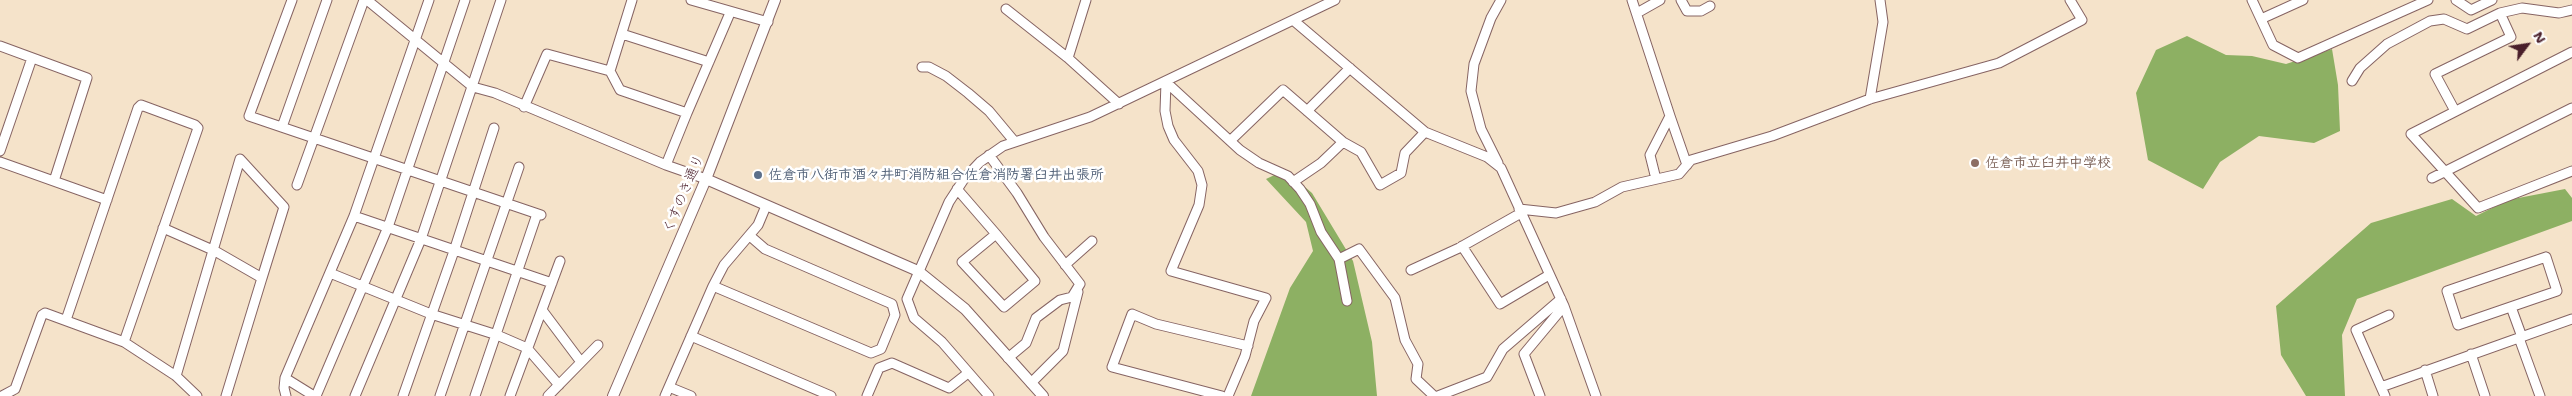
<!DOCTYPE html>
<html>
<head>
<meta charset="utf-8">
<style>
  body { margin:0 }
  #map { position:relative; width:2572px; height:396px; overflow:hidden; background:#f5e3ca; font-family:"Shantell Sans",sans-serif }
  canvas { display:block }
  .north { position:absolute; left:2502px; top:20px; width:50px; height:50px; -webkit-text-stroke:4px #fff; paint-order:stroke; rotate:59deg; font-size:14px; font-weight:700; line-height:20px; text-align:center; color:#4a1f2b }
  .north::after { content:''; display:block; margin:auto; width:18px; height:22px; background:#4a1f2b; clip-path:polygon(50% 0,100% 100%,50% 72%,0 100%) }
</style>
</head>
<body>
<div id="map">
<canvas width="2572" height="396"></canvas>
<div class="north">N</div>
</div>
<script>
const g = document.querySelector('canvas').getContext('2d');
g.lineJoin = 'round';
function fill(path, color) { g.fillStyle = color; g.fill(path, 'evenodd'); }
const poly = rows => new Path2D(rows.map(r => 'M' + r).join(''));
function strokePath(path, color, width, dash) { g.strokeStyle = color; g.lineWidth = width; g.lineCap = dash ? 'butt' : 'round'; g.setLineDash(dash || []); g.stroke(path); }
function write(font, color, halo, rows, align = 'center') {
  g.font = font + ' "Shantell Sans","Klee One",sans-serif'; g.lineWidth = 5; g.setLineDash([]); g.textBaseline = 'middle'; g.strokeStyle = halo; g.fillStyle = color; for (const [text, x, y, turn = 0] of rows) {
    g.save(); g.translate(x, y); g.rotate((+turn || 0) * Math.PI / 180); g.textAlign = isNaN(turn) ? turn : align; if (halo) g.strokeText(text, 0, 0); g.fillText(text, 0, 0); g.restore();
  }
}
fill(poly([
  [2187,36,2226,55,2252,56,2286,64,2332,49,2338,85,2340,131,2314,143,2259,136,2220,162,2203,189,2148,160,2136,93,2156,50],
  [1285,170,1312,193,1353,261,1372,342,1377,396,1251,396,1290,288,1313,251,1306,222,1266,179],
  [2565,189,2572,198,2572,221,2357,299,2342,335,2345,396,2306,396,2281,355,2276,306,2371,223,2452,199,2476,216,2508,200]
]), '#8db063');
const minor = poly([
  [292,0,249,116,541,215],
  [367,0,473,87,495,93,666,165,706,179],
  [691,0,768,22],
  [1632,0,1670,116,1650,155,1656,179],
  [1681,0,1687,11,1701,11,1710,6],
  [2252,0,2273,45,2298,58,2428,0],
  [2456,0,2471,10,2492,0],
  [1006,9,1068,58,1119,104],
  [1637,13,1660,0],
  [2261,19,2303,0],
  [1293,20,1425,132,1487,157,1501,168,1564,306,1596,396],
  [622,34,709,62],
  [0,46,87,78,54,181],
  [2572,52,2411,134,2478,208,2572,171],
  [1068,58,1086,0],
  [922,67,929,67,946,76,968,93,989,111,1014,141],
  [610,71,620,90,687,113,666,165],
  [2352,81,2360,68,2387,44,2430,21,2444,19,2467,29,2500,13,2522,8,2559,13,2572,10],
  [1166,82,1165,111,1168,126,1174,140,1198,171,1202,185,1199,205,1171,271,1266,298,1254,321,1245,356,1228,396],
  [1166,82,1240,150,1259,163,1288,176,1300,189,1310,204,1321,232,1339,259,1347,301],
  [1870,99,1883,22,1880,0],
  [524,107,547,54,610,71,632,0],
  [1307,111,1350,68],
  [2455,111,2435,74,2511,37,2500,13],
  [687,113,730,13],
  [1670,116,1687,165],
  [282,127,327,0],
  [1230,141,1283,90,1343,142,1321,163,1293,182],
  [1343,142,1361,152,1380,185,1401,173,1405,153,1425,132],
  [0,151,32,58],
  [989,155,1017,193,1044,237,1080,284,1072,297,1060,300,1036,318,1026,343,1008,358],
  [0,162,107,200],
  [1498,163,1481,129,1471,91,1474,64,1491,18,1501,0],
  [2432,178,2572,108],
  [297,185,364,0],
  [957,189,996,234,1035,281,1004,307,962,262,996,234],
  [1519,209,1556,213,1595,202,1622,187,1679,174,1691,160,1772,136,1870,99,1999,63,2082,20,2070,0],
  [354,216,552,283],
  [163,228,215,251,262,278,226,396],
  [1462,246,1500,304,1549,275],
  [2546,257,2557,291,2458,325,2447,291,2546,257],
  [1339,259,1359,249,1395,298,1405,340,1418,364,1416,379,1434,396],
  [1065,265,1092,241],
  [1411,270,1459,248,1521,213],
  [330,273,431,314,497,335,527,348,559,385],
  [713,286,871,353,881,349,895,315,892,304,765,249,750,236],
  [2511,307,2522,337],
  [542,310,581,362],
  [66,320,138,108,141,105,195,125,198,128,124,342],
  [691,336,831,396],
  [2519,338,2540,396],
  [2471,354,2485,396],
  [2425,370,2433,396],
  [176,376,240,159,284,207,262,278],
  [285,378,354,216,429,0],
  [1031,383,1063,351,1078,292],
  [669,387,691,396],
  [2381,387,2572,319],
  [2,396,15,389,42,315,45,313,124,342,176,376,197,396],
  [286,396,284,388,285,378,314,396],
  [316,396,388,227,465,0],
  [355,396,421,239,501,0],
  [403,396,454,251,494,128],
  [440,396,519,167],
  [475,396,537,214],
  [510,396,560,261],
  [548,396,598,345],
  [665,396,713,286,724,265,758,225,766,206],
  [867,396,879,368,892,363,949,388,968,373],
  [989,396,942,342,914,318,907,299,949,202,964,179,980,162,1003,146,1090,117,1335,0],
  [1222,396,1112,367,1132,314,1156,324,1248,346],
  [1438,396,1487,377,1503,349,1561,299],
  [1540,396,1524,354,1564,306],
  [2385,396,2356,330,2389,315]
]);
const tertiary = poly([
  [706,179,918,271,965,309,1043,396],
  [613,396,706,179,775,0]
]);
strokePath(minor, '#866463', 11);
strokePath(tertiary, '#866463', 12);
strokePath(minor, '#fff', 9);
strokePath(tertiary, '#fff', 10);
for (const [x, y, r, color] of [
  [1975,163,5,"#8d6e63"],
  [758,175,5,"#5c6f8a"]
]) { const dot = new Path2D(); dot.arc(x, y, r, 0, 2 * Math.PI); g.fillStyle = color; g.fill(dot); strokePath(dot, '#fff', 2); }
write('bold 14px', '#785e54', '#fff', [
  ["佐倉市立臼井中学校",1985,163]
], 'left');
write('bold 14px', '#4e5e75', '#fff', [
  ["佐倉市八街市酒々井町消防組合佐倉消防署臼井出張所",768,175]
], 'left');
write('14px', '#4a1f2b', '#fff', [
  ["くすのき通り",684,194,-67]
]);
</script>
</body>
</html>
